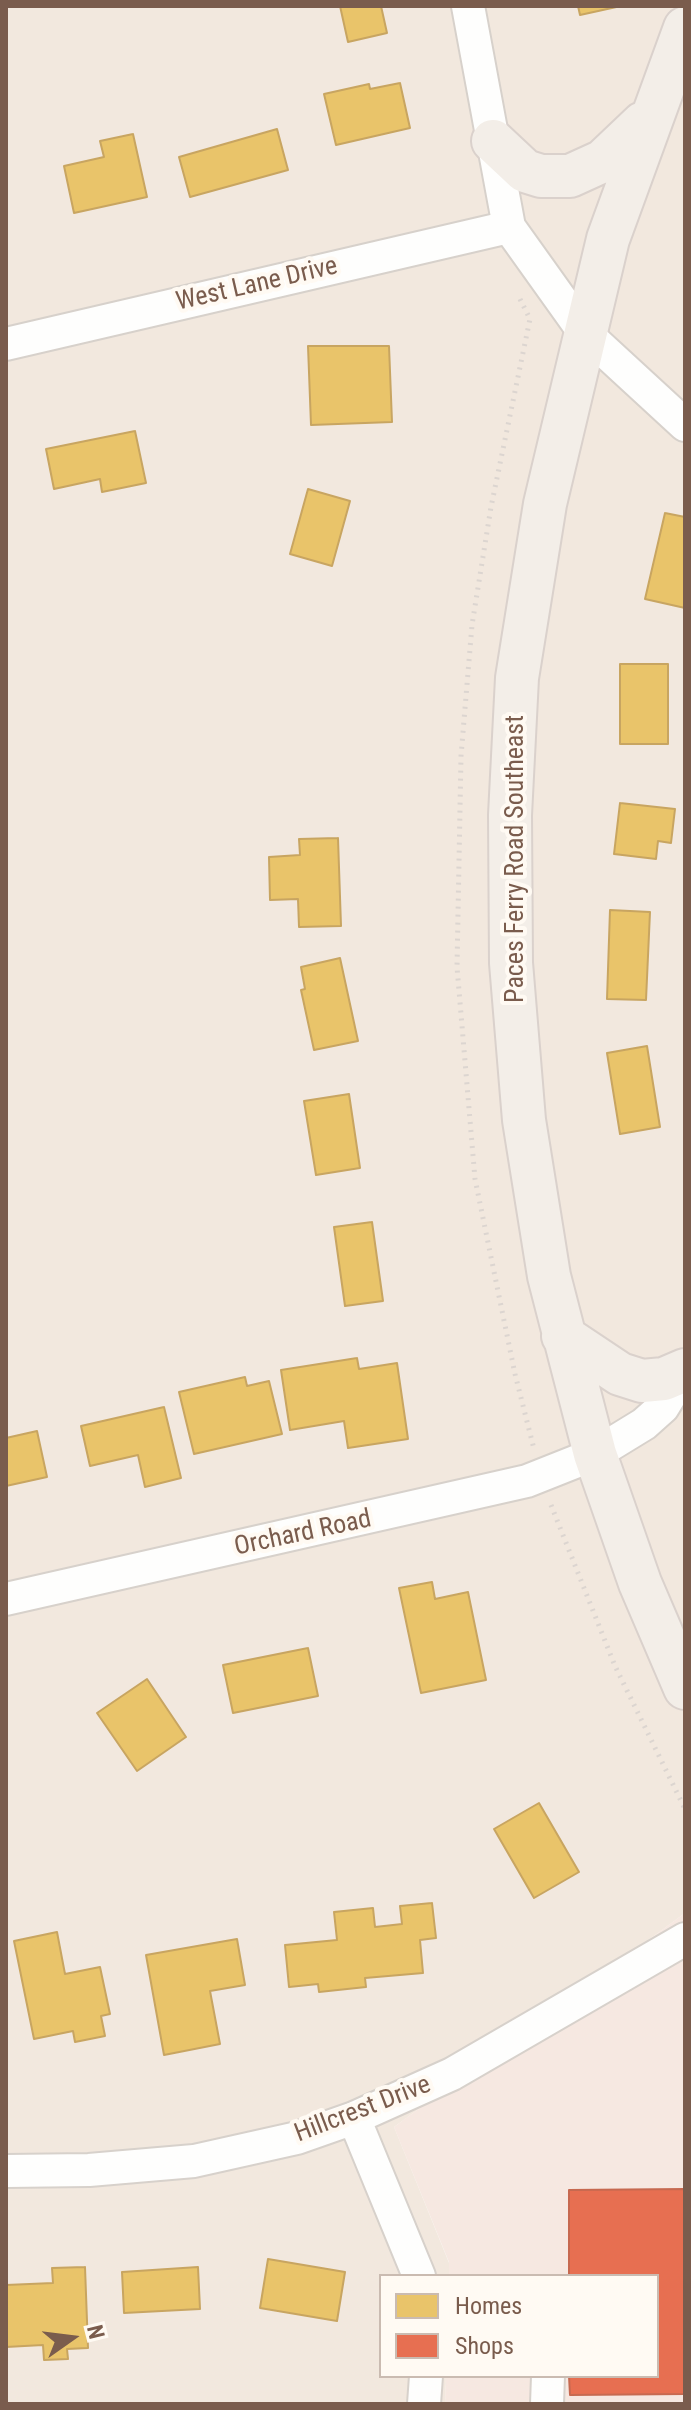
<!DOCTYPE html>
<html>
<head>
<meta charset="utf-8">
<style>
  body { margin:0 }
  #map { position:relative; width:691px; height:2410px; overflow:hidden; background:#f9f5f0; font-family:"Roboto Condensed",sans-serif }
  canvas { display:block }
  .frame { position:absolute; inset:0; border:8px solid #7a5c4d; pointer-events:none }
  .legend { position:absolute; left:379px; top:2274px; width:280px; height:104px; box-sizing:border-box; background:#fffaf3; border:2px solid #cabbb1; margin:0; padding:10px 14px; list-style:none; font-size:24px; color:#7a5c4d }
  .legend li { display:flex; align-items:center; gap:16px; height:40px }
  .legend b { width:40px; border:2px solid #cabbb1 }
  .north { position:absolute; left:32px; top:2298px; width:80px; height:80px; -webkit-text-stroke:6px #fffaf3; paint-order:stroke; rotate:76deg; font-size:22px; font-weight:700; line-height:32px; text-align:center; color:#7a5c4d }
  .north::after { content:''; display:block; margin:auto; width:28px; height:36px; background:#7a5c4d; clip-path:polygon(50% 0,100% 100%,50% 72%,0 100%) }
</style>
</head>
<body>
<div id="map">
<canvas width="691" height="2410"></canvas>
<div class="frame"></div>
<ul class="legend">
<li><b style="height:22px;background:#e9c46a"></b>Homes</li>
<li><b style="height:22px;background:#e76f51"></b>Shops</li>
</ul>
<div class="north">N</div>
</div>
<script>
const g = document.querySelector('canvas').getContext('2d');
g.lineJoin = 'round';
function fill(path, color) { g.fillStyle = color; g.fill(path, 'evenodd'); }
const poly = rows => new Path2D(rows.map(r => 'M' + r).join(''));
function strokePath(path, color, width, dash) { g.strokeStyle = color; g.lineWidth = width; g.lineCap = dash ? 'butt' : 'round'; g.setLineDash(dash || []); g.stroke(path); }
function write(font, color, halo, rows, align = 'center') {
  g.font = font + ' "Roboto Condensed",sans-serif'; g.lineWidth = 8; g.setLineDash([]); g.textBaseline = 'middle'; g.strokeStyle = halo; g.fillStyle = color; for (const [text, x, y, turn = 0] of rows) {
    g.save(); g.translate(x, y); g.rotate((+turn || 0) * Math.PI / 180); g.textAlign = isNaN(turn) ? turn : align; if (halo) g.strokeText(text, 0, 0); g.fillText(text, 0, 0); g.restore();
  }
}
fill(poly([
  [6,6,685,6,685,1913,394,2127,449,2263,449,2276,381,2276,381,2376,446,2376,445,2404,6,2404]
]), '#f2e8de');
fill(poly([
  [685,1913,685,2404,445,2404,446,2376,657,2376,657,2276,449,2276,449,2262,394,2127]
]), '#f6e8e1');
const homes = poly([
  [340,6,381,6,387,33,348,42,340,6],
  [578,6,621,6,580,15,578,6],
  [400,83,410,128,336,145,324,94,369,84,370,89,400,83],
  [277,129,288,170,190,197,179,157,277,129],
  [133,134,147,197,74,213,64,166,104,157,100,141,133,134],
  [308,346,389,346,392,422,311,425,308,346],
  [135,431,146,483,102,492,100,479,54,489,46,449,135,431],
  [308,489,350,501,332,566,290,554,308,489],
  [665,513,685,517,685,608,645,599,665,513],
  [620,664,668,664,668,744,620,744,620,664],
  [620,803,675,809,671,843,658,841,656,859,614,854,620,803],
  [338,838,341,926,299,927,298,899,270,900,269,857,300,855,299,839,338,838],
  [610,910,650,912,646,1000,607,999,610,910],
  [340,958,358,1041,314,1050,301,990,305,989,301,967,340,958],
  [647,1046,660,1127,620,1134,607,1053,647,1046],
  [349,1094,360,1168,316,1175,304,1101,349,1094],
  [372,1222,383,1301,345,1306,334,1227,372,1222],
  [357,1358,359,1369,397,1363,408,1439,348,1448,344,1421,290,1430,281,1370,357,1358],
  [245,1377,247,1386,269,1381,282,1434,194,1454,179,1392,245,1377],
  [164,1407,181,1478,145,1487,138,1455,90,1466,81,1426,164,1407],
  [37,1431,47,1477,6,1486,6,1438,37,1431],
  [432,1582,435,1599,468,1592,486,1680,421,1693,399,1588,432,1582],
  [308,1648,318,1696,233,1713,223,1665,308,1648],
  [147,1679,186,1737,137,1771,97,1713,147,1679],
  [539,1803,579,1872,534,1898,494,1829,539,1803],
  [432,1903,436,1938,420,1940,423,1973,365,1978,366,1987,319,1992,318,1984,289,1987,285,1945,337,1940,334,1912,373,1908,375,1927,402,1924,400,1906,432,1903],
  [57,1932,65,1974,100,1967,110,2014,101,2016,105,2036,75,2042,73,2031,34,2039,14,1941,57,1932],
  [237,1939,245,1985,210,1991,220,2044,164,2055,146,1955,237,1939],
  [268,2259,345,2272,337,2321,260,2308,268,2259],
  [85,2267,88,2348,67,2349,68,2359,44,2360,43,2345,6,2347,6,2285,53,2283,52,2268,85,2267],
  [198,2267,200,2309,124,2313,122,2272,198,2267]
]);
fill(homes, '#e9c46a');
strokePath(homes, '#c8a561', 2);
const shops = poly([
  [685,2189,685,2394,570,2395,569,2376,657,2376,657,2276,569,2276,569,2190,685,2189]
]);
fill(shops, '#e76f51');
strokePath(shops, '#c66950', 2);
const minor = poly([
  [468,6,509,227,584,332,685,425],
  [6,344,509,227],
  [6,1599,527,1481,595,1454,644,1424,663,1407,685,1371],
  [354,2118,419,2276],
  [6,2171,89,2170,194,2161,297,2138,354,2118,452,2074,685,1939],
  [424,2404,426,2376],
  [547,2404,548,2376]
]);
const major = poly([
  [685,28,608,239,545,504,517,678,510,815,511,963,524,1120,549,1276,595,1454,640,1583,685,1688],
  [493,141,525,171,541,176,570,176,603,161,643,123],
  [563,1336,620,1374,642,1381,664,1379,685,1370]
]);
strokePath(minor, '#d7d1cb', 36);
strokePath(major, '#dad1cc', 46);
strokePath(poly([
  [520,299,530,319,491,507,472,625,461,756,457,967,475,1179,515,1374,534,1449],
  [551,1505,615,1666,685,1809]
]), '#dcd5d0', 5, [2, 6]);
strokePath(minor, '#fefefd', 32);
strokePath(major, '#f3eee8', 42);
write('26px', '#7a5c4d', '#fffaf3', [
  ["West Lane Drive",257,285,-13],
  ["Paces Ferry Road Southeast",516,859,-90],
  ["Orchard Road",303,1534,-12],
  ["Hillcrest Drive",363,2110,-21]
]);
</script>
</body>
</html>
